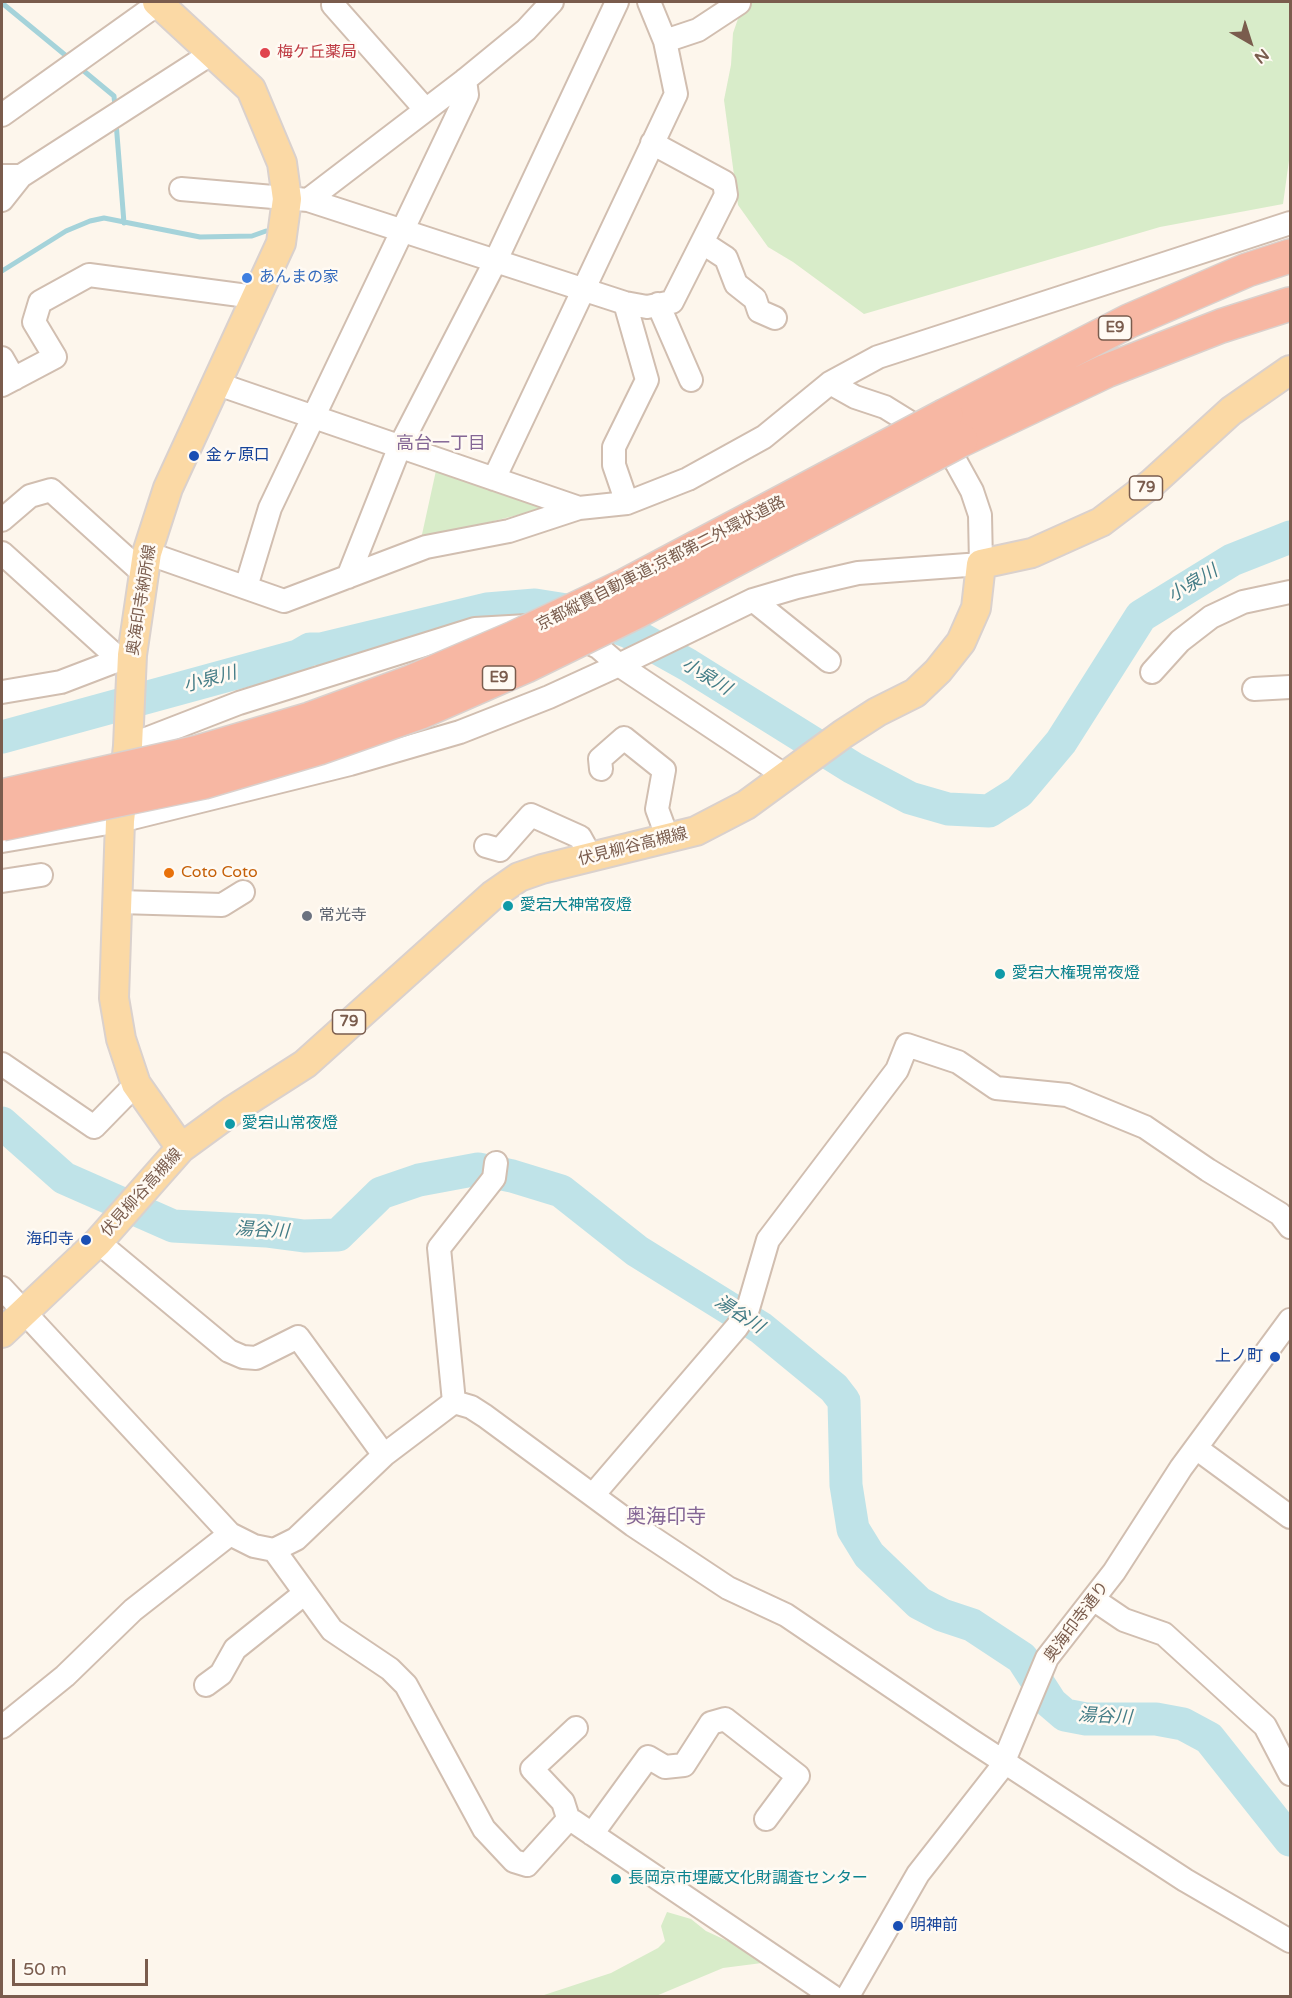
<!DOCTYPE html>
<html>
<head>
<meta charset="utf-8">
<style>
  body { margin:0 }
  #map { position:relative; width:1292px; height:1998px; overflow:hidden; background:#fdf6ec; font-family:"Varela Round",sans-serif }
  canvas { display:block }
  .frame { position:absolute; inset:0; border:3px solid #7a5c4d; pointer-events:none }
  .north { position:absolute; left:1220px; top:12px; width:60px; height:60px; -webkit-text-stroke:4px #fffaf3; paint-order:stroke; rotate:141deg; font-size:16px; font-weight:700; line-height:24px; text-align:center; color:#7a5c4d }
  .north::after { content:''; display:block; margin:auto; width:21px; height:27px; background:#7a5c4d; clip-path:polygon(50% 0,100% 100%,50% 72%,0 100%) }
  .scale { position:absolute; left:12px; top:1959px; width:136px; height:27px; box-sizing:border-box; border:3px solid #7a5c4d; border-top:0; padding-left:8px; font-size:18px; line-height:21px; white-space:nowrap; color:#7a5c4d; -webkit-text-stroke:4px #fffaf3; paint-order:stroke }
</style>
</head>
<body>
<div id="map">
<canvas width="1292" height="1998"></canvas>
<div class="frame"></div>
<div class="north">N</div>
<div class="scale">50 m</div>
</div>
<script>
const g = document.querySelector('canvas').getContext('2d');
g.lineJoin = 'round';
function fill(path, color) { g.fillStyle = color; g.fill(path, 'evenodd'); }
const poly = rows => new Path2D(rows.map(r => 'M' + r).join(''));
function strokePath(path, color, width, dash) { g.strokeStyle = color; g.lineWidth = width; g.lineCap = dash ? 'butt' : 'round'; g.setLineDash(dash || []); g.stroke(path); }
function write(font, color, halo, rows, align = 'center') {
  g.font = font + ' "Varela Round","Noto Sans JP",sans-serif'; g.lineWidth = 5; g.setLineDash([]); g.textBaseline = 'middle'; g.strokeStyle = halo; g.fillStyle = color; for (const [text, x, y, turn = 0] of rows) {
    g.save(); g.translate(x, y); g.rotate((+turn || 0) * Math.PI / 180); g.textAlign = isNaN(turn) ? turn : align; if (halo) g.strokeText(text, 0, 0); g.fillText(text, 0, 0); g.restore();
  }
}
fill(poly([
  [744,2,1290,2,1290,153,1283,204,1160,227,864,314,793,262,768,247,738,205,724,100,731,65,733,33],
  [437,466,550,507,421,539],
  [667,1912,691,1919,706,1931,732,1943,762,1963,723,1968,656,1996,541,1996,611,1973,658,1948,665,1941,661,1926]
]), '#d8ecc9');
strokePath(poly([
  [2,3,70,59],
  [79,67,114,96,115,107],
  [116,122,124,223],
  [2,271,66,231,90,221,104,218,200,237,252,236,266,231]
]), '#a5d3da', 5);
strokePath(poly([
  [2,737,298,656,310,649,321,649,487,609,535,605,573,611,629,632,688,665,853,768,910,798,948,809,989,811,1019,792,1061,742,1141,616,1232,560,1290,537],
  [2,1123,64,1178,173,1226,266,1231,304,1236,338,1235,381,1193,419,1180,478,1169,512,1176,561,1191,637,1251,761,1328,834,1388,844,1401,846,1485,853,1529,869,1555,919,1603,942,1615,972,1625,1022,1658,1051,1703,1065,1715,1086,1719,1156,1719,1183,1724,1209,1738,1290,1840]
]), '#bfe3e8', 33);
const minor = poly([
  [334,2,333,5,425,109],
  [665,41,698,30,739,3],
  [2,115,159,3],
  [2,176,21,176,212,53],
  [181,189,308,200,625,303,647,307,672,302,726,195,724,182,652,143],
  [2,200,21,176],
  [308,200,465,80,526,30,552,2],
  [703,243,726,258,736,284,755,299,759,311,775,318],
  [625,303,647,380,614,447,614,465,627,503],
  [658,304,691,380],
  [2,358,14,379],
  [215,383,579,508],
  [2,385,55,357,34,322,40,302,89,275,255,297],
  [494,479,676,94,665,41,649,2],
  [2,520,30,496,51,490,144,574],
  [2,553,118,658],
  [147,553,284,601,426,547,509,531,579,508,627,503,688,479,764,437,830,383,878,357,1290,223],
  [348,577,400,446,496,260,617,2],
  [246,587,270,508,467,95,465,80],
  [753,600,829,661],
  [574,636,598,647,619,665,787,777],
  [1152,672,1180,641,1211,617,1243,602,1290,592],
  [1254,689,1290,687],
  [2,692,61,682,129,656],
  [128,746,239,703,475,629,527,626],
  [601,769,600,759,624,738,664,770,657,809,668,839],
  [2,841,120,821,350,764,460,732,549,697,619,665,753,600,797,587,858,573,981,564,980,515,972,491,956,462,927,433,885,407,855,397,830,383],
  [486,846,500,850,531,815,580,837,591,857],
  [2,881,41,875],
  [119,902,222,905,243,892],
  [2,1064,94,1127,136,1084],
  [98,1242,229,1351,243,1357,256,1358,298,1337,384,1455],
  [2,1288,230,1534,254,1546,274,1550,296,1539,384,1455,454,1402],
  [454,1402,471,1407,485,1416,633,1525,728,1588,786,1615,969,1739,1185,1880,1290,1941],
  [454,1402,439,1248,494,1178,496,1163],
  [1196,1448,1290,1517],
  [593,1495,737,1327,747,1312,768,1240,897,1070,907,1045,958,1062,996,1088,1067,1095,1145,1127,1208,1170,1280,1214,1290,1227],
  [274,1550,332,1630,390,1669,406,1685,484,1829,514,1861,527,1865,565,1823,573,1821,832,1996],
  [1093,1599,1124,1620,1164,1634,1265,1726,1290,1774],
  [206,1685,221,1674,235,1649,305,1593],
  [2,1727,65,1676,133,1610,230,1534],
  [569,1821,563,1802,532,1769,576,1728],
  [592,1834,648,1757,665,1767,684,1765,711,1723,725,1719,798,1776,766,1819],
  [848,1996,918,1874,1001,1768,1047,1658,1114,1572,1181,1468,1290,1320]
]);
const major = poly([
  [157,2,251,89,282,163,287,199,281,243,168,488,147,553,132,655,128,746,120,821,114,998,121,1039,136,1084,181,1148],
  [2,1333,98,1242,181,1148,233,1110,305,1064,493,895,519,877,542,869,696,831,746,805,843,734,877,712,915,693,938,671,961,642,976,608,981,564,1032,553,1101,522,1151,484,1231,411,1290,370]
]);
const highway = poly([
  [946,415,1129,321,1247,270,1290,256],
  [961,440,1106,371,1221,326,1290,304]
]);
strokePath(minor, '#d1beb0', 26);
strokePath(major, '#dad1cd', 32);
strokePath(highway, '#dad1cd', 36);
strokePath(minor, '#fff', 22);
strokePath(major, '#fbd9a5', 28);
strokePath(highway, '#f7b7a3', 33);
const highwayBridge = poly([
  [2,796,198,752,310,719,411,682,514,638,626,585,946,415],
  [2,824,204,782,319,748,421,712,526,666,638,611,961,440]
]);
strokePath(highwayBridge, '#dad1cd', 36, []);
strokePath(highwayBridge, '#f7b7a3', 33);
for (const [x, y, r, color] of [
  [265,53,6,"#e0444e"],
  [247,278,6,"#3f7fe0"],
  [194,456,6,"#1a4fb4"],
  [169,873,6,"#e8710a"],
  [508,906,6,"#0f9aa8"],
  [307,916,6,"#6b7280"],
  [1000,974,6,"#0f9aa8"],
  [230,1124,6,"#0f9aa8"],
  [86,1240,6,"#1a4fb4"],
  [1275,1357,6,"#1a4fb4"],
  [616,1879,6,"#0f9aa8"],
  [898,1926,6,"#1a4fb4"]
]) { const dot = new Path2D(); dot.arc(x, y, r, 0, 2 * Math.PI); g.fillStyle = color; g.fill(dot); strokePath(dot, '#fffaf3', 2); }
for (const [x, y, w] of [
  [1115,328,33],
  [1146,488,33],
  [499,678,33],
  [349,1022,33]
]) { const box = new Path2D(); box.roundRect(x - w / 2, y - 12, w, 24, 4.5); g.fillStyle = '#fffaf3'; g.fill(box); strokePath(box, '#7a5c4d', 1.5); }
write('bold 15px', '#7a5c4d', null, [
  ["E9",1115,328],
  ["79",1146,488],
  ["E9",499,678],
  ["79",349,1022]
]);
write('16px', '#be3a42', '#fffaf3', [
  ["梅ケ丘薬局",277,53]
], 'left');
write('16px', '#366cbe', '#fffaf3', [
  ["あんまの家",259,278]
], 'left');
write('16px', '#164399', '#fffaf3', [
  ["金ヶ原口",206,456],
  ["海印寺",74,1240,"right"],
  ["上ノ町",1263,1357,"right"],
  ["明神前",910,1926]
], 'left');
write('16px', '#7a5c4d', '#fffaf3', [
  ["京都縦貫自動車道;京都第二外環状道路",661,564,-27],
  ["奥海印寺納所線",142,600,-81],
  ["伏見柳谷高槻線",633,847,-14],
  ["伏見柳谷高槻線",142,1193,-48],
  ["奥海印寺通り",1077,1622,-53]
]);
write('16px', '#c56008', '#fffaf3', [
  ["Coto Coto",181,873]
], 'left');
write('16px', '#0d838f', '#fffaf3', [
  ["愛宕大神常夜燈",520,906],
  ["愛宕大権現常夜燈",1012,974],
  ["愛宕山常夜燈",242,1124],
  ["長岡京市埋蔵文化財調査センター",628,1879]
], 'left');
write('16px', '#5b616d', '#fffaf3', [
  ["常光寺",319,916]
], 'left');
write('18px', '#846695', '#fffaf3', [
  ["高台一丁目",441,444]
]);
write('italic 18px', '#437c86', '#fffaf3', [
  ["小泉川",1193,584,-31],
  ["小泉川",706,677,31],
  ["小泉川",210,680,-15],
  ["湯谷川",262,1231,3],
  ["湯谷川",739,1315,33],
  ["湯谷川",1105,1717,3]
]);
write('20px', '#846695', '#fffaf3', [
  ["奥海印寺",666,1518]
]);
</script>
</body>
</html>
